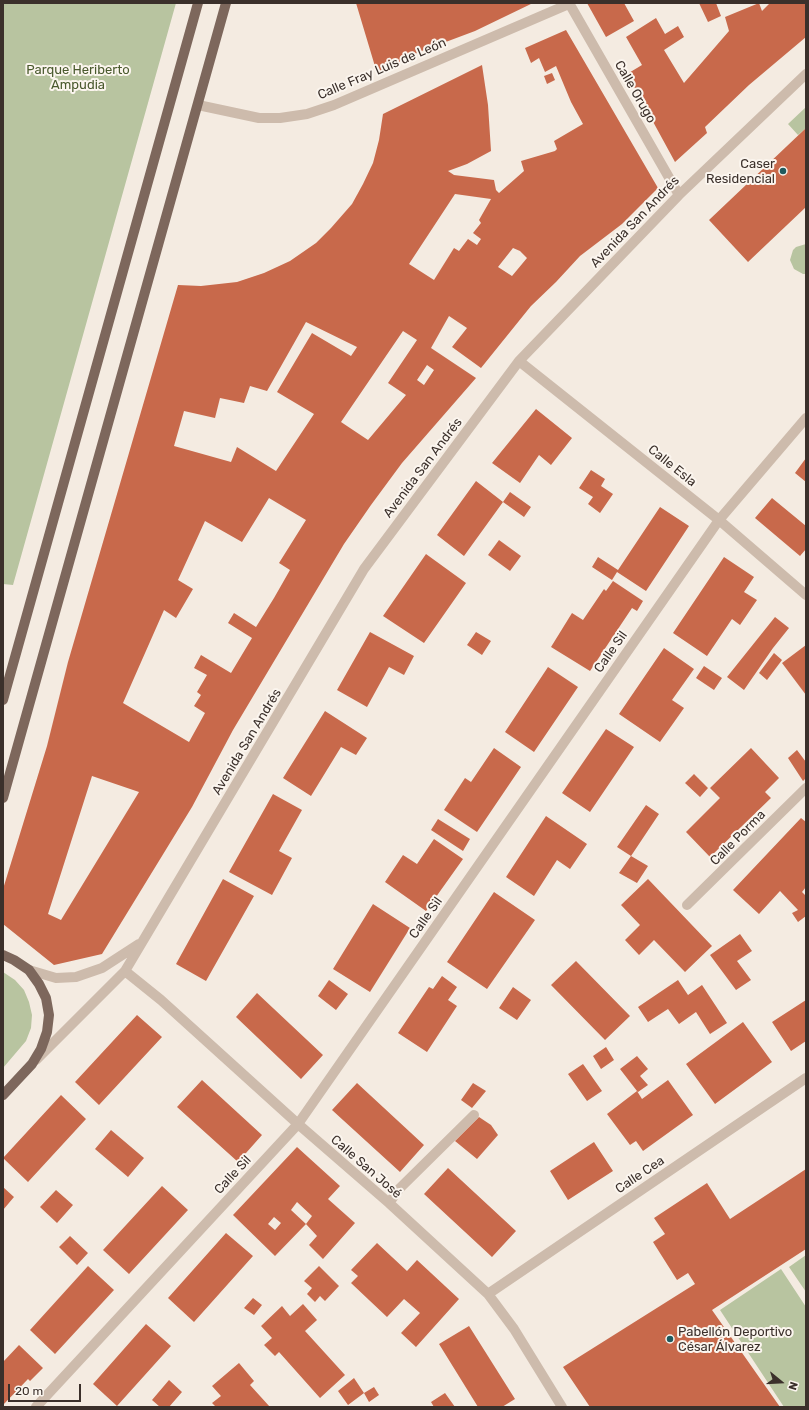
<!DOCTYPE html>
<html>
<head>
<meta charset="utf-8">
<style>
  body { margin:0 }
  #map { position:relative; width:809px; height:1410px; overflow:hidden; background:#f4ebe1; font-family:Rubik,sans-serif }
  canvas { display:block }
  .frame { position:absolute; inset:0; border:4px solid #3b302b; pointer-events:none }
  .north { position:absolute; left:761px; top:1362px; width:40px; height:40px; -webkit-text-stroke:3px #fbf5ee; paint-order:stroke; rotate:108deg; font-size:11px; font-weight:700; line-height:16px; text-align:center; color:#3b302b }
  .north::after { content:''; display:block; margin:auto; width:14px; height:18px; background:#3b302b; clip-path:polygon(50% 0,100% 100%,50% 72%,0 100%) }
  .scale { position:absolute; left:8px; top:1384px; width:73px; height:18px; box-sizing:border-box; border:2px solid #3b302b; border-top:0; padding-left:5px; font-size:12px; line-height:14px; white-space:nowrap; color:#3b302b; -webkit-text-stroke:3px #fbf5ee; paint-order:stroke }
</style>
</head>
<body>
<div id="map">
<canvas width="809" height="1410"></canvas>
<div class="frame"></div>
<div class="north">N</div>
<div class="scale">20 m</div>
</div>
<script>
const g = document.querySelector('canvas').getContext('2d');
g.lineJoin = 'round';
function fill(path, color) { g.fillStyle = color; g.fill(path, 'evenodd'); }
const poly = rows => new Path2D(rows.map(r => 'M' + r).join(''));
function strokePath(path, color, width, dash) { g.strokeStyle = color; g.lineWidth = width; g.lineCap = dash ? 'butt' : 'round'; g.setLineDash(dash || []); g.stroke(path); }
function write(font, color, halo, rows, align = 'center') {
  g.font = font + ' Rubik,sans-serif'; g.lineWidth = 4; g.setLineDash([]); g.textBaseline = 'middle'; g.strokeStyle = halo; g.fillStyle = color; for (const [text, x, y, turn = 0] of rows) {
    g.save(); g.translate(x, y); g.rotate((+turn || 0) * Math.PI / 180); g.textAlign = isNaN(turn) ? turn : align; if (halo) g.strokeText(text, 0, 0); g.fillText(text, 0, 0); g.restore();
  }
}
fill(poly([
  [3,3,176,3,13,585,3,584],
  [806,107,806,128,798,135,788,124],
  [806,244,806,274,803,274,794,269,790,260,793,250,796,247],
  [3,972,15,980,24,990,29,1002,32,1015,31,1028,26,1041,3,1068],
  [806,1255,806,1292,789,1267],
  [781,1269,806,1307,806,1407,784,1407,720,1310]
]), '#b8c4a0');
fill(poly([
  [356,3,533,3,475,31,419,52,377,73],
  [587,3,624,3,634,21,606,37],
  [699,3,716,3,721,16,708,22],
  [759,3,762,11,770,3,806,3,806,37,749,85,705,127,707,133,675,162,627,74,642,65,626,37,656,18,665,34,678,26,684,37,664,50,684,83,729,31,725,17],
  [566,30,658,188,622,224,580,256,556,282,531,306,481,368,452,347,467,328,449,316,431,348,476,378,402,463,371,505,344,544,233,730,192,807,102,954,54,965,3,924,3,889,47,746,68,662,178,285,201,286,237,282,264,273,290,261,316,243,331,228,352,204,363,184,373,163,379,140,383,114,482,65,488,105,491,151,467,164,448,171,454,175,494,180,496,190,499,193,524,171,521,161,555,151,557,149,554,141,583,124,571,102,556,66,545,72,539,58,531,63,525,48],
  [455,194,491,199,479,220,481,223,473,233,481,239,477,245,468,239,459,251,454,248,434,280,409,264],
  [513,248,520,251,527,258,512,276,498,267],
  [306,322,357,347,351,356,312,333,277,392,314,414,276,471,237,447,231,462,174,446,184,411,215,418,220,398,244,403,250,386,267,391],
  [403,331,417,340,388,383,406,395,368,440,341,422],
  [427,365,434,370,424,385,417,380],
  [269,498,306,520,279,563,290,570,274,598,256,627,234,613,228,623,252,638,231,673,201,655,194,668,207,675,197,692,201,695,194,706,205,713,189,742,123,703,164,610,176,618,193,589,178,580,205,521,242,542],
  [92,776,139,792,61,920,48,914],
  [552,73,555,80,547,84,544,76],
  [806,128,806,207,748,262,709,220],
  [536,409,572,438,551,465,539,455,520,483,492,463],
  [806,458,806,482,795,473],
  [591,470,605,479,601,486,613,494,600,513,588,504,593,497,579,488],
  [476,481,503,502,464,556,437,535],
  [510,492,531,507,524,517,503,502],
  [772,498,806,526,806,549,800,556,755,518],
  [660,507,689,526,646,591,617,572,612,580,592,567,598,557,618,570],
  [499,540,521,556,510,571,488,555],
  [426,554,466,583,424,643,383,616],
  [724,557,754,577,744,592,757,600,740,625,732,619,707,656,673,633],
  [613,581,643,601,637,611,632,608,590,671,551,647,572,613,583,620,604,589,606,591],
  [775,617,789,628,773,648,744,690,727,677],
  [370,632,414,656,404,675,389,667,367,707,337,690],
  [476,632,491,641,482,655,467,645],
  [806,645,806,695,782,663],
  [664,648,694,669,672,700,684,708,660,742,619,714],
  [774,653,782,660,767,680,759,673],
  [704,666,722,678,714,690,696,678],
  [548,667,578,687,534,752,505,732],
  [325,711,367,738,356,755,341,747,311,796,283,778],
  [606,729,634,747,590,812,562,793],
  [494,748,521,767,477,832,444,810,465,778,471,782],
  [751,748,779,778,765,792,771,798,710,857,686,832,720,798,710,788],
  [797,750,806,762,806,778,803,781,788,758],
  [694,774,708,788,700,797,685,783],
  [273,794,302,810,279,851,292,858,272,895,229,872],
  [646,805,659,814,631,856,617,847],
  [546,816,587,844,570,869,557,860,534,896,506,877],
  [801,818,806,822,806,887,802,892,806,896,806,916,798,922,792,913,798,910,780,891,759,914,733,890],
  [438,819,470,839,463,851,431,830],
  [434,839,463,859,426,911,385,882,403,855,417,864],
  [631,856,648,866,637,883,619,873],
  [223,879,254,896,206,981,176,964],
  [648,879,712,946,685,972,654,940,639,955,625,940,640,925,621,905],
  [494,892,535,920,487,989,447,962],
  [373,904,410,928,370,992,333,969],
  [740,934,752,951,737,961,751,980,736,990,710,955],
  [576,961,630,1016,605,1040,551,985],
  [442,976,457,987,448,1000,457,1006,427,1052,398,1033,429,987,433,989],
  [329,980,348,994,336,1010,318,996],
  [678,980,688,995,702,985,727,1023,710,1034,696,1012,679,1024,668,1009,648,1022,638,1007],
  [513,987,531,1000,517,1020,499,1008],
  [257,993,323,1055,301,1079,236,1017],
  [806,1000,806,1041,791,1051,772,1022],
  [137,1015,162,1037,99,1105,75,1082],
  [743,1022,772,1062,715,1104,686,1064],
  [606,1047,614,1060,601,1069,593,1056],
  [637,1056,648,1069,640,1076,648,1085,638,1092,637,1091,642,1099,668,1080,693,1115,643,1151,636,1141,630,1145,607,1114,637,1091,620,1069],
  [583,1064,602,1091,587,1101,568,1074],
  [202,1080,262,1135,238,1162,177,1107],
  [357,1083,424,1145,400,1172,332,1110],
  [473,1083,486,1091,472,1108,461,1100],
  [61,1095,86,1119,28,1182,3,1158],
  [479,1117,491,1125,498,1135,477,1159,455,1141],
  [111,1130,144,1158,128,1177,95,1149],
  [594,1142,613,1171,568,1200,550,1171],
  [297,1147,340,1186,328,1199,355,1223,323,1259,309,1245,317,1236,306,1224,312,1216,297,1202,291,1210,306,1224,275,1256,233,1215],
  [274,1217,281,1223,275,1230,268,1224],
  [448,1168,516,1231,492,1257,424,1194],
  [806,1169,806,1249,712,1310,780,1407,590,1407,563,1367,695,1284,688,1273,677,1280,653,1242,665,1234,654,1218,707,1183,730,1219],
  [162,1186,188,1210,129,1274,103,1250],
  [3,1187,14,1197,3,1210],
  [56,1190,73,1205,57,1223,40,1207],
  [226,1233,253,1256,194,1322,168,1298],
  [70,1236,88,1253,77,1265,59,1247],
  [377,1243,407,1271,417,1260,459,1299,416,1347,401,1333,420,1313,404,1299,387,1317,351,1283,358,1276,351,1270],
  [88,1266,114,1290,55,1354,30,1330],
  [319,1266,339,1286,325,1301,320,1296,315,1302,307,1294,312,1288,304,1281],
  [253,1298,262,1305,254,1315,244,1308],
  [303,1304,317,1320,305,1331,345,1375,320,1398,279,1352,275,1356,264,1345,272,1338,261,1326,282,1306,290,1316],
  [146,1324,171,1346,117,1406,93,1384],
  [469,1326,515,1399,502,1407,478,1407,439,1344],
  [19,1345,43,1368,30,1381,28,1379,3,1405,3,1362],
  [239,1363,254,1381,250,1385,270,1407,216,1407,212,1403,221,1396,212,1386],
  [354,1378,364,1393,348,1405,338,1391],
  [169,1380,182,1392,169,1407,160,1407,152,1400],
  [374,1387,379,1395,369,1402,364,1393],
  [445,1393,455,1407,434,1407,431,1402]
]), '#c8694b');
strokePath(poly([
  [569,3,679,195],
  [198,105,259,118,280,118,307,114,334,105,569,4],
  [519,361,719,520,806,595],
  [687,905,806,788],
  [29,970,56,978,76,977,102,968,139,944],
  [125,971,161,1000,298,1124,389,1203,488,1294,514,1329,562,1407],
  [36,1060,125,971,364,569,519,361,679,195,806,74],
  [389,1203,399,1189,474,1115],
  [488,1294,806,1078],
  [36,1407,298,1124,719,520,806,418]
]), '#cdbbac', 10);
strokePath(poly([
  [3,700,198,3],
  [3,798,226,3],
  [3,955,14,960,29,970,39,984,46,998,49,1015,47,1032,41,1049,32,1064,3,1095]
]), '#7d675c', 10);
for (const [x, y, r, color] of [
  [783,171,4,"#1f5a5e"],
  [670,1339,4,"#1f5a5e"]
]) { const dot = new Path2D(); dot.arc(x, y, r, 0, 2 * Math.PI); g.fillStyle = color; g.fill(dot); strokePath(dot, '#fbf5ee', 1.5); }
write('13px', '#3b302b', '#fbf5ee', [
  ["Calle Fray Luis de León",382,69,-23],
  ["Calle Orugo",635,92,60],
  ["Avenida San Andrés",635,222,-46],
  ["Calle Esla",672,466,39],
  ["Avenida San Andrés",423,468,-53],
  ["Calle Sil",611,652,-55],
  ["Avenida San Andrés",247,742,-59],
  ["Calle Porma",738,838,-45],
  ["Calle Sil",426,918,-55],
  ["Calle San José",366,1167,41],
  ["Calle Sil",233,1175,-47],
  ["Calle Cea",640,1175,-34]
]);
write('13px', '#4a5a2e', '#fbf5ee', [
  ["Parque Heriberto",78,70],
  ["Ampudia",78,85]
]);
write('13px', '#3b302b', '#fbf5ee', [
  ["Caser",775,164],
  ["Residencial",775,179],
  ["Pabellón Deportivo",678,1332,"left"],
  ["César Álvarez",678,1347,"left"]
], 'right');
</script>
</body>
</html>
